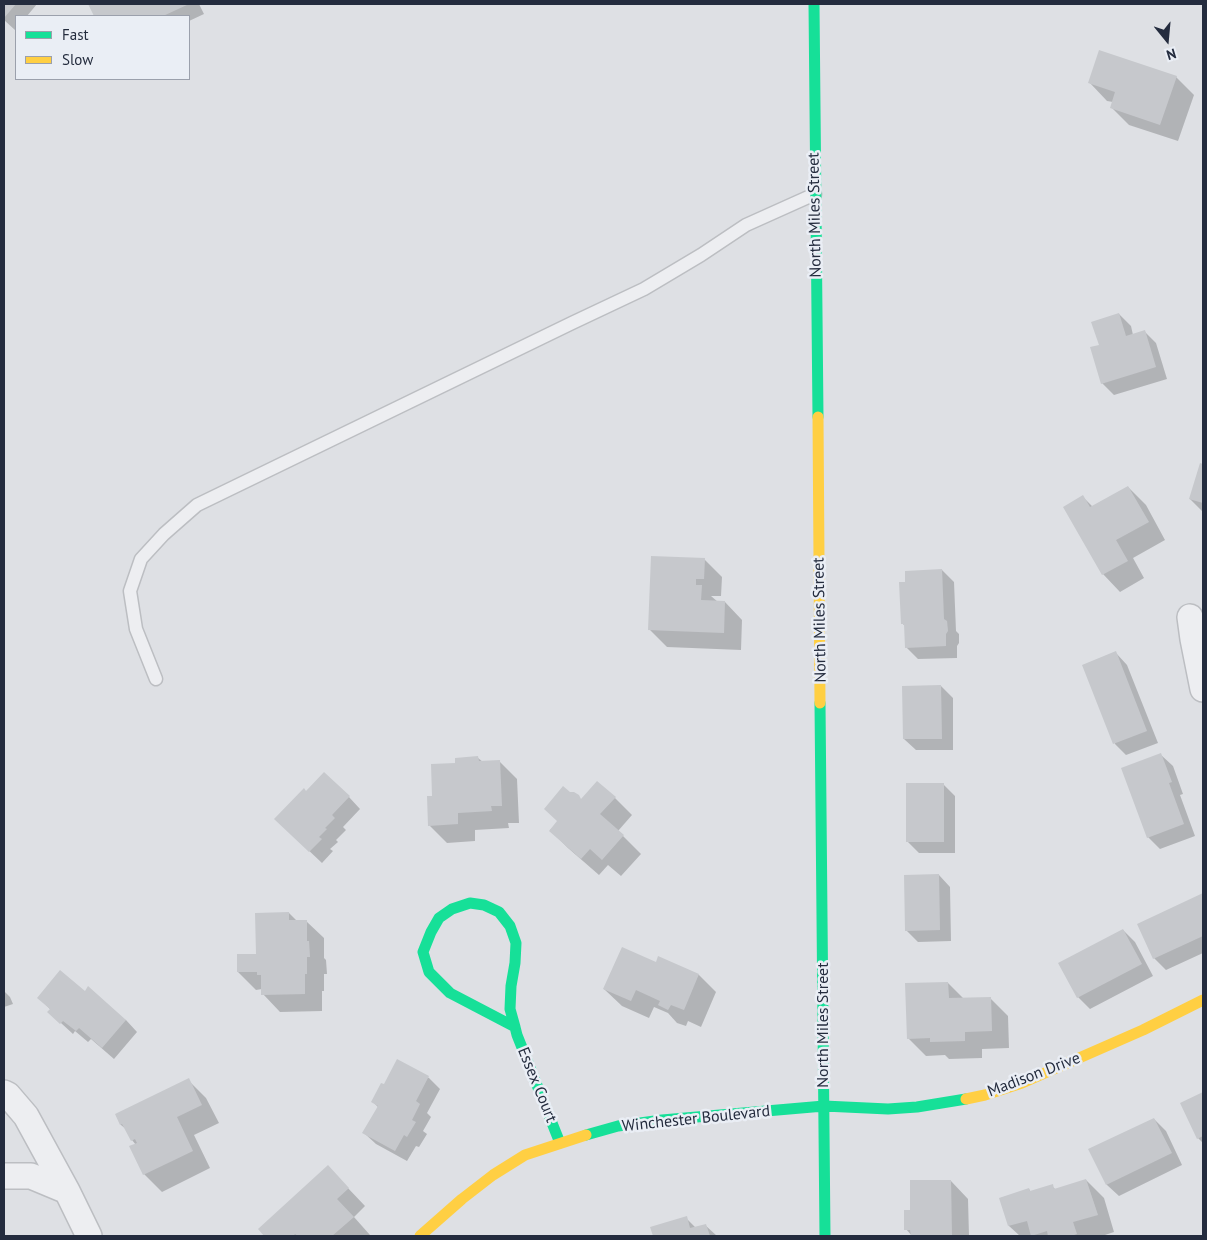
<!DOCTYPE html>
<html>
<head>
<meta charset="utf-8">
<style>
  body { margin:0 }
  #map { position:relative; width:1207px; height:1240px; overflow:hidden; background:#dee0e4; font-family:"PT Sans",sans-serif }
  canvas { display:block }
  .frame { position:absolute; inset:0; border:5px solid #242c3e; pointer-events:none }
  .legend { position:absolute; left:15px; top:15px; width:175px; height:65px; box-sizing:border-box; background:#eaeef5; border:1px solid #9ba0ac; margin:0; padding:6px 9px; list-style:none; font-size:15px; color:#242c3e }
  .legend li { display:flex; align-items:center; gap:10px; height:25px }
  .legend b { width:25px; border:1px solid #9ba0ac }
  .north { position:absolute; left:1142px; top:15px; width:50px; height:50px; -webkit-text-stroke:4px #eaeef5; paint-order:stroke; rotate:163deg; font-size:14px; font-weight:700; line-height:20px; text-align:center; color:#242c3e }
  .north::after { content:''; display:block; margin:auto; width:18px; height:22px; background:#242c3e; clip-path:polygon(50% 0,100% 100%,50% 72%,0 100%) }
</style>
</head>
<body>
<div id="map">
<canvas width="1207" height="1240"></canvas>
<div class="frame"></div>
<ul class="legend">
<li><b style="height:6px;background:#16e098"></b>Fast</li>
<li><b style="height:6px;background:#ffcf43"></b>Slow</li>
</ul>
<div class="north">N</div>
</div>
<script>
const g = document.querySelector('canvas').getContext('2d');
g.lineJoin = 'round';
function fill(path, color) { g.fillStyle = color; g.fill(path, 'evenodd'); }
const poly = rows => new Path2D(rows.map(r => 'M' + r).join(''));
function strokePath(path, color, width, dash) { g.strokeStyle = color; g.lineWidth = width; g.lineCap = dash ? 'butt' : 'round'; g.setLineDash(dash || []); g.stroke(path); }
function write(font, color, halo, rows, align = 'center') {
  g.font = font + ' "PT Sans",sans-serif'; g.lineWidth = 5; g.setLineDash([]); g.textBaseline = 'middle'; g.strokeStyle = halo; g.fillStyle = color; for (const [text, x, y, turn = 0] of rows) {
    g.save(); g.translate(x, y); g.rotate((+turn || 0) * Math.PI / 180); g.textAlign = isNaN(turn) ? turn : align; if (halo) g.strokeText(text, 0, 0); g.fillText(text, 0, 0); g.restore();
  }
}
fill(poly([
  [4,4,37,4,27,16,16,16,15,30,4,20],
  [92,4,199,4,204,14,189,21,189,16,95,16,90,5],
  [1176,77,1194,95,1178,141,1129,125,1111,107,1113,102,1107,101,1090,83],
  [1119,314,1131,326,1133,335,1145,332,1156,343,1167,379,1114,395,1102,383,1100,346],
  [1200,465,1203,465,1203,512,1190,499],
  [1128,487,1146,505,1165,540,1133,558,1144,578,1120,592,1103,574,1083,497,1093,507],
  [704,559,722,577,721,596,711,596,718,602,725,602,742,620,741,650,667,647,650,630],
  [942,570,954,582,956,631,959,634,959,643,957,646,957,658,918,659,906,647,905,626,902,623],
  [1116,653,1127,665,1158,743,1126,755,1115,744,1084,665],
  [941,686,953,698,953,750,916,750,904,739],
  [1161,755,1173,766,1183,794,1180,795,1195,836,1160,849,1148,837],
  [478,758,483,762,499,761,517,779,519,823,508,823,509,828,475,830,475,841,447,843,429,825,433,797,457,764],
  [943,784,955,796,955,853,919,853,907,841],
  [306,792,349,797,360,809,343,827,346,830,336,840,338,842,330,849,333,851,322,863,287,830],
  [615,798,632,815,618,831,641,854,621,876,608,865,599,875,568,848,550,830,582,800],
  [939,875,950,887,951,941,918,942,906,930],
  [1203,895,1203,953,1166,970,1154,958,1139,924],
  [289,913,297,921,306,921,324,938,324,958,326,960,327,974,324,974,324,991,322,991,322,1011,280,1012,263,994,262,989,256,990,238,972,257,955],
  [1123,930,1135,942,1153,976,1090,1009,1078,997],
  [656,964,699,975,716,992,701,1027,688,1021,686,1026,677,1023,668,1013,654,1007,649,1018,622,1006,604,989],
  [948,983,964,999,990,998,1008,1016,1009,1048,982,1049,982,1058,949,1059,945,1055,926,1056,908,1038],
  [4,991,10,997,13,1004,4,1007],
  [38,997,126,1020,137,1032,114,1059,91,1039,88,1042,75,1031,73,1034,49,1012,51,1010],
  [398,1061,429,1078,440,1089,427,1113,431,1117,423,1131,427,1134,419,1147,416,1146,407,1161,376,1144,364,1133,378,1107,373,1102,384,1086],
  [188,1080,206,1098,219,1123,194,1135,210,1168,162,1192,144,1174,136,1145,132,1140,127,1130,121,1125,116,1115],
  [1203,1093,1203,1143,1198,1138,1182,1103],
  [1154,1119,1166,1131,1182,1165,1119,1196,1107,1185,1090,1150],
  [328,1167,365,1206,354,1217,370,1235,369,1236,266,1236,260,1229],
  [1086,1180,1104,1198,1114,1232,1102,1236,1020,1236,1009,1226,1001,1198,1029,1189,1031,1192,1052,1186,1056,1190],
  [951,1181,968,1199,969,1236,912,1236,906,1229,911,1211],
  [686,1218,696,1228,705,1225,717,1236,654,1236,652,1228]
]), '#0003');
fill(poly([
  [4,4,16,4,4,18],
  [88,4,189,4,163,16,94,16],
  [1099,50,1177,76,1160,125,1110,108,1115,92,1088,83],
  [1119,313,1126,336,1145,330,1156,367,1101,384,1090,347,1099,345,1091,322],
  [1200,463,1203,464,1203,503,1189,499],
  [1128,486,1149,522,1116,540,1128,561,1102,575,1063,507,1083,495,1090,507],
  [651,556,705,558,704,579,696,579,696,585,702,585,701,600,725,601,724,633,648,630],
  [942,569,944,619,947,621,948,631,946,634,946,646,905,648,904,624,901,624,899,582,905,582,905,571],
  [1116,651,1147,731,1113,744,1082,665],
  [941,685,942,739,903,739,902,686],
  [1161,753,1172,782,1169,783,1184,824,1147,838,1121,768],
  [478,756,479,761,500,760,502,806,491,806,492,811,458,813,458,824,428,826,427,796,432,796,431,764,455,763,455,758],
  [324,772,350,796,332,815,335,818,325,828,327,829,319,837,322,839,309,852,274,819,304,788,306,791],
  [597,781,616,797,600,814,624,835,602,860,590,849,581,859,549,831,557,821,544,809,563,786,570,792,574,792,579,795,581,799],
  [906,783,944,783,944,842,906,842],
  [939,874,940,930,905,931,904,875],
  [1203,893,1203,936,1153,959,1137,924],
  [289,912,289,920,307,920,307,941,309,941,310,957,307,957,307,974,305,974,305,994,261,995,261,975,257,975,257,972,237,972,237,954,256,954,255,913],
  [1123,929,1142,964,1077,998,1058,963],
  [622,947,656,962,658,956,699,974,684,1010,671,1005,668,1010,658,1005,660,1001,636,990,631,1001,603,989],
  [60,970,85,991,88,986,126,1020,102,1048,79,1028,76,1031,63,1021,60,1024,47,1012,50,1009,37,998],
  [948,982,949,998,991,997,992,1031,965,1032,965,1041,930,1042,930,1038,907,1039,905,983],
  [397,1059,429,1076,416,1101,420,1104,412,1120,416,1122,407,1137,404,1135,395,1151,362,1133,378,1106,371,1102,381,1083,384,1084],
  [189,1078,202,1105,177,1117,193,1151,143,1175,129,1146,137,1143,135,1139,131,1141,122,1124,120,1125,115,1114],
  [1203,1092,1203,1136,1197,1139,1180,1103],
  [1154,1118,1172,1153,1106,1185,1088,1149],
  [328,1165,349,1188,337,1199,354,1217,332,1236,298,1236,295,1234,293,1236,264,1236,258,1229],
  [1086,1179,1098,1215,1073,1222,1077,1234,1071,1236,1048,1236,1047,1231,1031,1236,1027,1221,1008,1226,999,1198,1029,1188,1030,1191,1053,1184,1054,1189],
  [910,1180,951,1180,952,1236,911,1236,910,1230,904,1230,904,1210,910,1210],
  [687,1216,690,1228,706,1224,710,1236,653,1236,650,1227]
]), '#c6c8cc');
const lane = poly([
  [156,679,136,629,130,591,141,559,164,534,197,505,572,323,644,289,701,255,746,225,815,194]
]);
const street = poly([
  [1190,617,1193,639,1203,689],
  [4,1093,8,1095,26,1116,67,1191,89,1236],
  [4,1176,31,1176,67,1191]
]);
strokePath(lane, '#bcbec2', 15);
strokePath(street, '#bcbec2', 28);
strokePath(lane, '#edeef1', 12);
strokePath(street, '#edeef1', 25);
strokePath(poly([
  [814,4,818,417],
  [820,703,825,1236],
  [515,1027,450,993,429,972,423,952,431,932,439,918,452,909,470,903,484,905,499,912,510,926,516,943,515,963,511,986,510,1009,515,1027,517,1035,560,1143],
  [586,1135,618,1126,662,1120,824,1106,888,1109,917,1107,966,1099]
]), '#16e098', 11);
strokePath(poly([
  [818,417,820,703],
  [966,1099,985,1095,1022,1083,1143,1030,1203,1000],
  [420,1236,462,1199,493,1175,525,1155,586,1135]
]), '#ffcf43', 11);
write('16px', '#242c3e', '#eaeef5', [
  ["North Miles Street",815,215,-91],
  ["North Miles Street",820,620,-91],
  ["North Miles Street",823,1025,-90],
  ["Madison Drive",1034,1075,-21],
  ["Essex Court",537,1085,68],
  ["Winchester Boulevard",696,1119,-6]
]);
</script>
</body>
</html>
